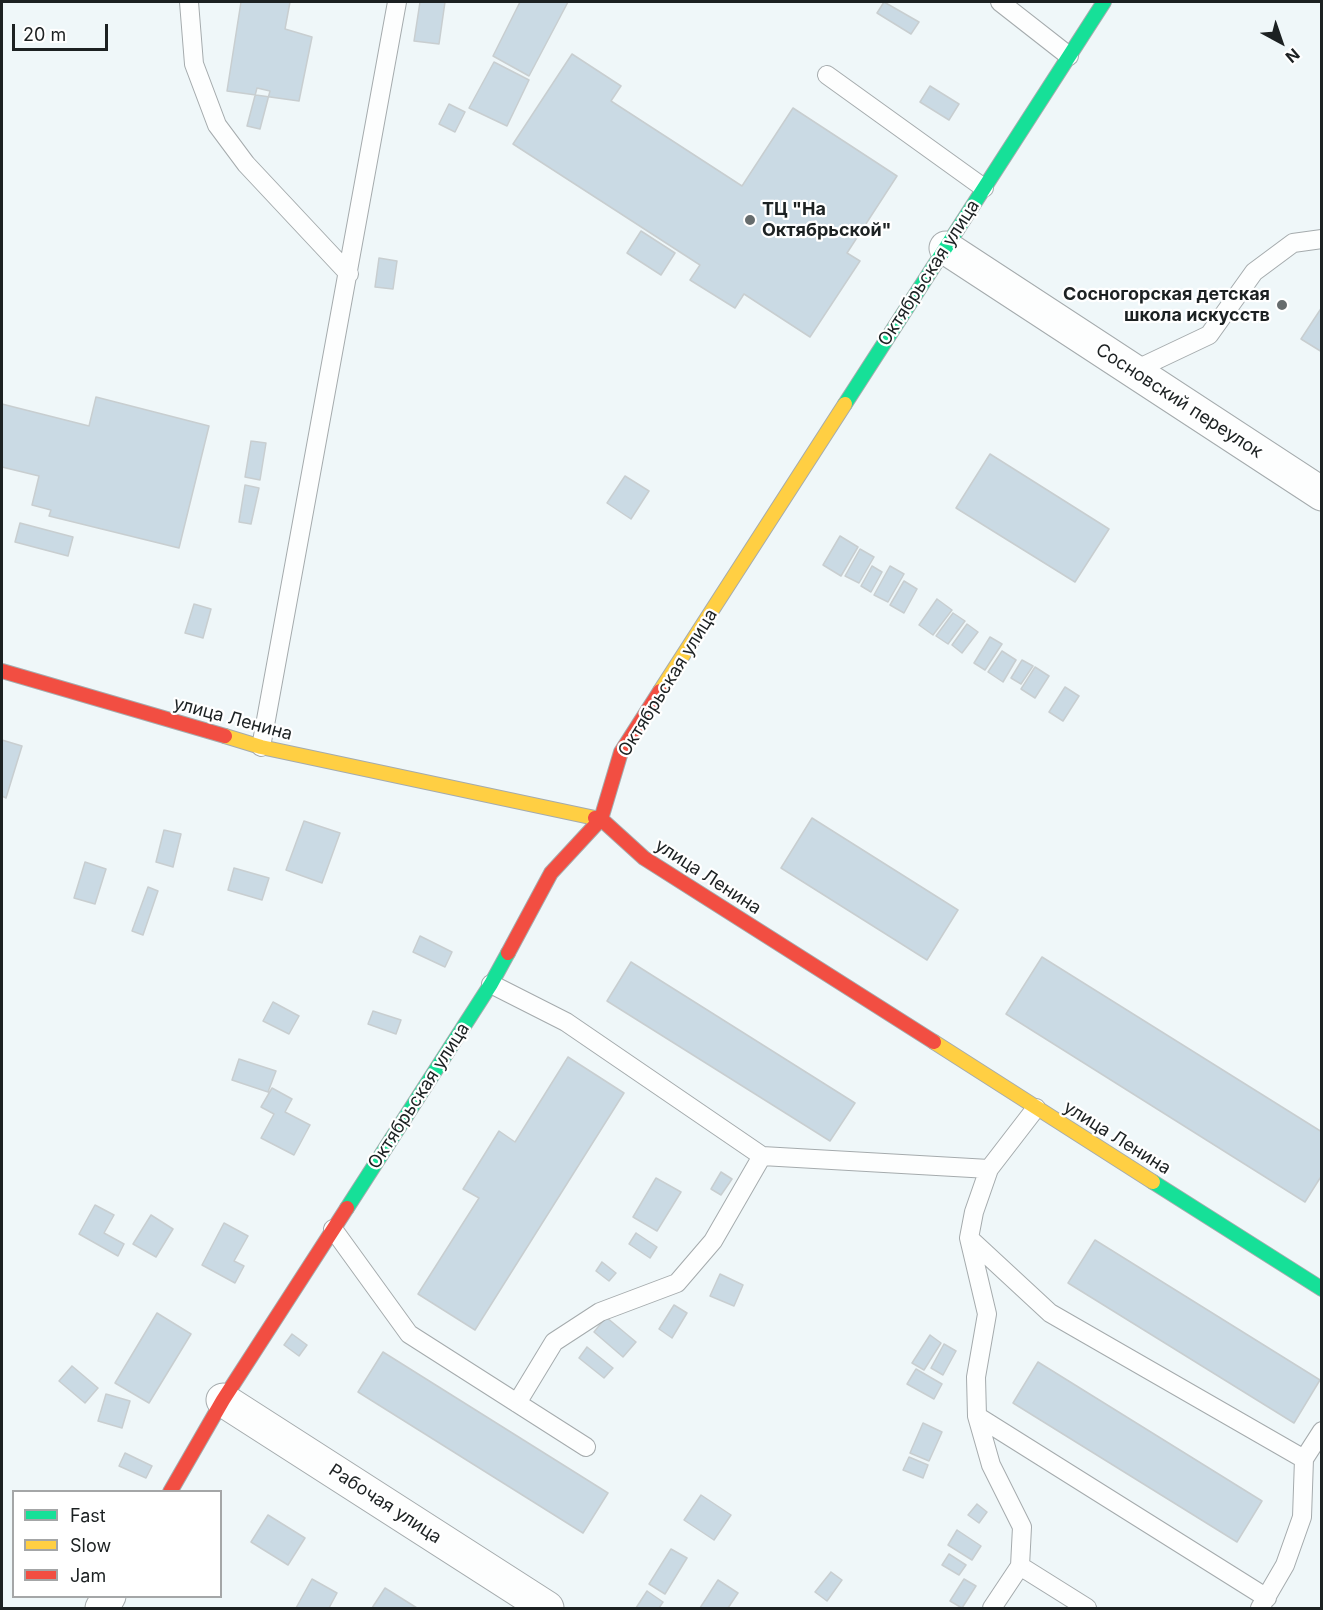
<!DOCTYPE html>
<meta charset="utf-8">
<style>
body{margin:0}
#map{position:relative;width:1323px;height:1610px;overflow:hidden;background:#eff7f9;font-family:Inter,sans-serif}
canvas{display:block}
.frame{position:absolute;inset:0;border:3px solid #1c2122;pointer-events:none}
.legend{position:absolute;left:12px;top:1490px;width:210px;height:108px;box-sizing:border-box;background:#fff;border:2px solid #a4a6a7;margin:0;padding:8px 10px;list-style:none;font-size:18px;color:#1c2122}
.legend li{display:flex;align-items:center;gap:12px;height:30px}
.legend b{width:30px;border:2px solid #a4a6a7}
.north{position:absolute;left:1251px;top:12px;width:60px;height:60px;-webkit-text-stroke:4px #fff;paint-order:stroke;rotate:140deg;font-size:16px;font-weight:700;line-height:24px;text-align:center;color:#1c2122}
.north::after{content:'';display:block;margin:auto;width:21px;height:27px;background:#1c2122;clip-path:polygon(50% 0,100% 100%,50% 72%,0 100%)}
.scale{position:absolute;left:12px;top:24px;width:96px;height:27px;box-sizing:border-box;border:3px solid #1c2122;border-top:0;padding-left:8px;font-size:18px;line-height:21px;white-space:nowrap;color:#1c2122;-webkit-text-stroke:4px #fff;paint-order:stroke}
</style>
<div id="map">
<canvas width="1323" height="1610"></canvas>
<div class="frame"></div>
<ul class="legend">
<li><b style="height:8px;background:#16e098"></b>Fast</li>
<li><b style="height:8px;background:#ffcf43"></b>Slow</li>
<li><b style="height:8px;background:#f24e42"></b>Jam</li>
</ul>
<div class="north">N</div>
<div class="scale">20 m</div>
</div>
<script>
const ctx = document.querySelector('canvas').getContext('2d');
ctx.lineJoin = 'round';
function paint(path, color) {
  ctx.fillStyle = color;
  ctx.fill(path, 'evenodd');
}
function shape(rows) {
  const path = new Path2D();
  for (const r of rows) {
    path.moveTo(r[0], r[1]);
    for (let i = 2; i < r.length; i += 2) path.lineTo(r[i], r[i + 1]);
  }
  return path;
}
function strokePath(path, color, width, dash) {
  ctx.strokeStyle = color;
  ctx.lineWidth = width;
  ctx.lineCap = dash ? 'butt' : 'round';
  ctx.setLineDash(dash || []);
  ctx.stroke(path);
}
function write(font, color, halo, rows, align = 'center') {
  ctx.font = font + ' Inter,sans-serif';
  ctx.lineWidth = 4.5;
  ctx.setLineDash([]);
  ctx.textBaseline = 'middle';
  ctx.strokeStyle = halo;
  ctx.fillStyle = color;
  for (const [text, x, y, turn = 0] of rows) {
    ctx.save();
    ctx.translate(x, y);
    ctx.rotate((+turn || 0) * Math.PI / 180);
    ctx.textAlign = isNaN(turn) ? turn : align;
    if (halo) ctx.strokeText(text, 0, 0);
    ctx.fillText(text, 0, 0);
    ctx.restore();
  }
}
const building = shape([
 [241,2,290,2,285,29,312,37,299,101,227,91,241,2],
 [420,2,445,2,439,44,414,41,420,2],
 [520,2,568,2,529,76,493,56,520,2],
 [884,2,919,22,911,34,877,13,884,2],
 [572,54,621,86,611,101,742,186,793,108,897,176,847,253,860,261,810,337,744,294,735,308,690,280,700,265,513,144,572,54],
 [494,62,529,80,507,126,469,108,494,62],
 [930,86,959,104,949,120,920,102,930,86],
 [257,88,270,91,260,129,247,126,257,88],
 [449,104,465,112,455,132,439,124,449,104],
 [641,231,675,253,661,275,627,253,641,231],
 [379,258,397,261,393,289,375,287,379,258],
 [1322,307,1322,352,1301,339,1322,307],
 [96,397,209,426,179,548,49,516,51,510,32,505,39,476,2,467,2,404,89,426,96,397],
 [251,441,266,443,260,480,245,477,251,441],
 [990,454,1109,529,1075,582,956,508,990,454],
 [625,476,649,491,631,519,607,503,625,476],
 [245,485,259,488,251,524,239,522,245,485],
 [20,523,73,537,68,556,15,542,20,523],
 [840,536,858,547,841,576,823,565,840,536],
 [860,549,874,557,859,583,845,576,860,549],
 [872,566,882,572,871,592,861,586,872,566],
 [890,566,904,574,888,602,874,595,890,566],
 [904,581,917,589,904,613,890,605,904,581],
 [937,599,952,610,933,635,919,625,937,599],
 [194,604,211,609,203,638,185,633,194,604],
 [953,613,965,621,948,644,936,636,953,613],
 [967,624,978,632,962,653,952,645,967,624],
 [990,637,1002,644,985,670,974,663,990,637],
 [1002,651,1016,660,1003,682,988,672,1002,651],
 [1022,660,1033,666,1021,684,1011,678,1022,660],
 [1035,667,1049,676,1035,698,1021,689,1035,667],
 [1065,687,1079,696,1063,721,1049,712,1065,687],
 [2,740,22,746,6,798,2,796,2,740],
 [812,818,958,910,927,960,781,868,812,818],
 [304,821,340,833,322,883,286,870,304,821],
 [164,830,181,834,173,867,156,862,164,830],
 [85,862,106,869,95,904,74,898,85,862],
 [234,868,269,878,262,900,228,890,234,868],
 [148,887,158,891,143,935,132,931,148,887],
 [420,936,452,952,445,967,413,952,420,936],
 [1042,957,1322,1132,1322,1175,1305,1202,1006,1014,1042,957],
 [631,962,855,1103,830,1141,607,1001,631,962],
 [273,1002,299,1016,289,1034,263,1021,273,1002],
 [373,1011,401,1020,396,1034,368,1024,373,1011],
 [568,1057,624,1093,475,1330,418,1294,479,1198,463,1189,499,1131,515,1142,568,1057],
 [239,1059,276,1071,268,1092,232,1080,239,1059],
 [272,1088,292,1099,285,1112,310,1125,294,1155,261,1138,274,1114,261,1107,272,1088],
 [721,1172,732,1179,721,1195,711,1189,721,1172],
 [656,1178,681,1192,657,1231,633,1217,656,1178],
 [95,1205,114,1215,104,1233,124,1244,118,1256,79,1234,95,1205],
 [151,1215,173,1229,156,1257,133,1244,151,1215],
 [224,1223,248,1236,234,1261,244,1266,235,1283,202,1265,224,1223],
 [636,1233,657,1247,650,1258,629,1244,636,1233],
 [1095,1240,1320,1380,1294,1423,1068,1283,1095,1240],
 [602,1262,616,1273,609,1281,596,1271,602,1262],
 [720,1274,743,1285,734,1306,710,1296,720,1274],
 [674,1305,687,1313,672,1338,659,1329,674,1305],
 [157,1313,191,1334,149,1403,115,1383,157,1313],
 [606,1317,636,1342,623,1357,594,1332,606,1317],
 [292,1334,307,1345,299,1356,284,1345,292,1334],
 [930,1335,941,1343,924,1370,912,1363,930,1335],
 [944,1344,956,1351,943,1375,931,1368,944,1344],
 [587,1347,613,1368,604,1378,579,1358,587,1347],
 [383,1352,608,1493,583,1533,358,1392,383,1352],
 [1038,1362,1262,1501,1237,1542,1013,1403,1038,1362],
 [72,1366,98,1388,85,1403,59,1381,72,1366],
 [916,1369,942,1384,934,1399,907,1384,916,1369],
 [106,1394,130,1401,122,1428,98,1421,106,1394],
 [923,1423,942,1432,929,1461,910,1453,923,1423],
 [125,1453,152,1466,146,1478,119,1466,125,1453],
 [909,1457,928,1465,923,1478,903,1470,909,1457],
 [701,1495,731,1515,714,1540,684,1520,701,1495],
 [977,1504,987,1512,979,1523,968,1515,977,1504],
 [268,1515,305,1538,288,1565,251,1542,268,1515],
 [957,1530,981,1546,972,1560,948,1545,957,1530],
 [671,1549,687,1558,665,1594,649,1584,671,1549],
 [949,1554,966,1565,959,1575,942,1565,949,1554],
 [831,1572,842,1580,827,1601,815,1592,831,1572],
 [312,1579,337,1593,329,1608,296,1608,312,1579],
 [964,1579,976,1586,962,1608,950,1601,964,1579],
 [718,1580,738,1593,728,1608,700,1608,718,1580],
 [385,1588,417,1608,372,1608,385,1588],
 [647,1591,663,1602,659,1608,636,1608,647,1591]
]);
paint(building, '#cadae4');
strokePath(building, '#c8ced0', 1.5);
const lane = shape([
 [189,2,194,64,217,125,246,164,349,274],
 [1000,2,1069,56],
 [827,75,984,188],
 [1133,371,1209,335,1254,272,1293,243,1322,239],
 [261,747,397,2],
 [491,984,566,1022,762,1156,989,1169],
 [333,1229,409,1334,586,1447],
 [969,1238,1050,1313,1304,1459],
 [517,1403,554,1342,600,1312,677,1283,713,1241,762,1156],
 [977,1416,1267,1598],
 [1020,1566,1087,1608],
 [992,1608,1020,1566,1022,1527,991,1465,977,1416,976,1377,987,1314,969,1238,974,1212,989,1169,1036,1108],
 [1260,1608,1285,1565,1302,1517,1304,1459,1322,1431]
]);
const street = shape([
 [946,248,1322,494],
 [223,1400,547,1608],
 [102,1608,109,1596]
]);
const fast = shape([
 [845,404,1104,2],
 [1153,1182,1322,1289],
 [347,1208,491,984,508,953]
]);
const slow = shape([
 [660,691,845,404],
 [225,736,261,747,595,818],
 [934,1042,1153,1182]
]);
const jam = shape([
 [2,671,225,736],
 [595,818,601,819,644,858,934,1042],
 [508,953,551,873,601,819,621,752,660,691],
 [170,1492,223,1400,347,1208]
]);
strokePath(lane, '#a5abad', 20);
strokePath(street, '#a5abad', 35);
strokePath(fast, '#a5abad', 16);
strokePath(slow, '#a5abad', 16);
strokePath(jam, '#a5abad', 16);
strokePath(lane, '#fdfefe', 18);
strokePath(street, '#fdfefe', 33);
strokePath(fast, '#16e098', 14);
strokePath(slow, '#ffcf43', 14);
strokePath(jam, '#f24e42', 14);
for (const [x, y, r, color] of [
 [750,220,6,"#666c6d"],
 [1282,305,6,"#666c6d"]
]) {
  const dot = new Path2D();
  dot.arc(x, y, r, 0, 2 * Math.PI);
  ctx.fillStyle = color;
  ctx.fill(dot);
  strokePath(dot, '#fff', 2);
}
write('bold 18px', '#1c2122', '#fff', [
 ["ТЦ \"На",762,210],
 ["Октябрьской\"",762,231],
 ["Сосногорская детская",1270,295,"right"],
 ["школа искусств",1270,316,"right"]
], 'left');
write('18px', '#1c2122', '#fff', [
 ["Октябрьская улица",929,273,-57],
 ["Сосновский переулок",1179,401,33],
 ["Октябрьская улица",668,683,-58],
 ["улица Ленина",233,719,15],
 ["улица Ленина",708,877,33],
 ["Октябрьская улица",419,1096,-57],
 ["улица Ленина",1117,1138,32],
 ["Рабочая улица",385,1504,33]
]);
</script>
